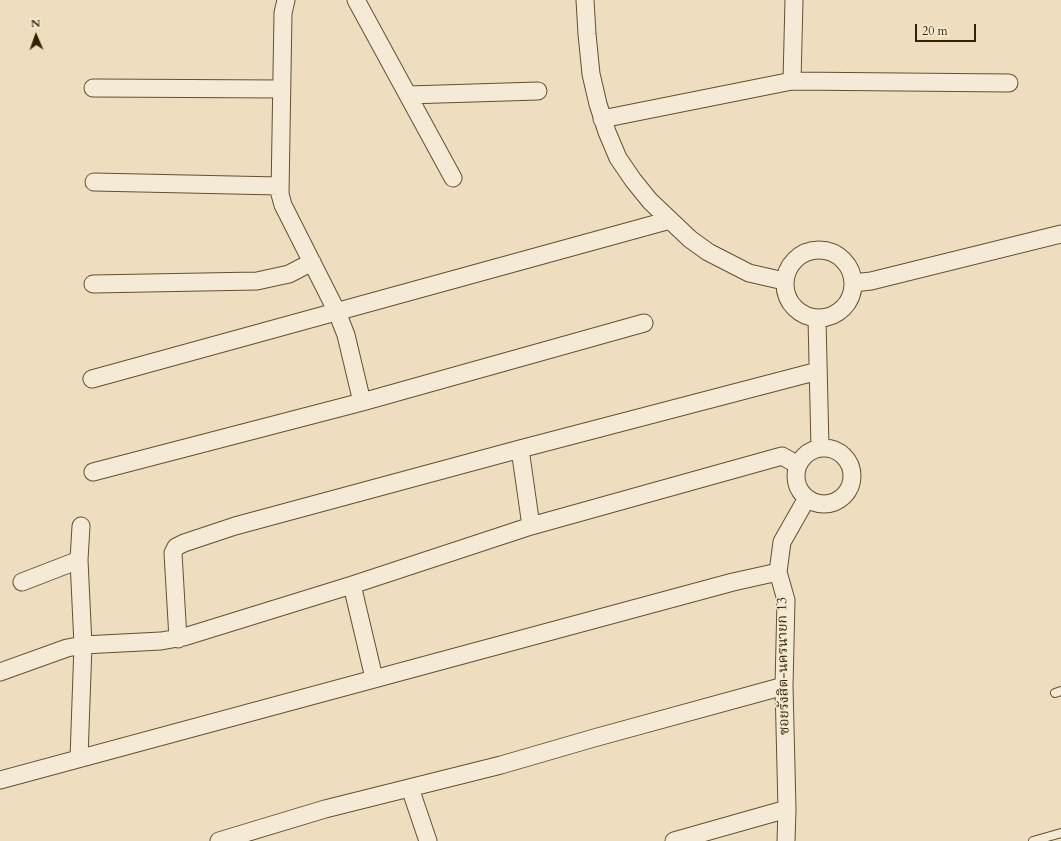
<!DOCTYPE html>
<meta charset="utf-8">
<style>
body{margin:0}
#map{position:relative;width:1061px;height:841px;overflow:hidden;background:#eedebf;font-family:Cardo,serif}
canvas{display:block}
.north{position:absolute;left:16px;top:16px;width:40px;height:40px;-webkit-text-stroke:3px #f4ead5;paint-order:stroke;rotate:358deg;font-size:11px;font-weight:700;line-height:16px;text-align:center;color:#362100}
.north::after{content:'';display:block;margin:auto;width:14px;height:18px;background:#362100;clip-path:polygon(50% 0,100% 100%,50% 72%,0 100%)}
.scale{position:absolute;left:915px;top:24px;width:61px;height:18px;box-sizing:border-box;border:2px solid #362100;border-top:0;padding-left:5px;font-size:12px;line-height:14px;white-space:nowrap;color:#362100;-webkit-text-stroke:3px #f4ead5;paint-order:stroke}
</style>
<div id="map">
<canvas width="1061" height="841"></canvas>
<div class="north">N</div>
<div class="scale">20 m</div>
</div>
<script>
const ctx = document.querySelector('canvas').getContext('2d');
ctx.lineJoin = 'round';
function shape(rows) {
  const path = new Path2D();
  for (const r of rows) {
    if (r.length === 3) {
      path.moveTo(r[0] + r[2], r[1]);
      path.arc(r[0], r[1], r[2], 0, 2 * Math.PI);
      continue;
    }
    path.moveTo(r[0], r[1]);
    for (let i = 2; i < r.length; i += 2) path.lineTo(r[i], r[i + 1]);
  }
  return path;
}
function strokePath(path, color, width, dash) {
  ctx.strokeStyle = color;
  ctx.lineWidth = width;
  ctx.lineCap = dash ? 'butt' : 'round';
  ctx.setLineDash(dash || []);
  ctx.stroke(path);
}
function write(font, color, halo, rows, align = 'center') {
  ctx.font = font + ' Cardo,"Noto Serif Thai",serif';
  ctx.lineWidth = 3;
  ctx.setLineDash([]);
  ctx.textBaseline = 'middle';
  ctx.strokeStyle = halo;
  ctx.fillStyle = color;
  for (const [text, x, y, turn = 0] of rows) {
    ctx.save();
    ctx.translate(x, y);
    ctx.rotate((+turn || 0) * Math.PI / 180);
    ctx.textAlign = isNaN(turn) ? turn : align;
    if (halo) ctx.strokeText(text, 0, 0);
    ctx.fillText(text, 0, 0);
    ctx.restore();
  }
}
const lane = shape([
 [1055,693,1061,691],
 [1033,841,1061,833]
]);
const street = shape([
 [286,0,283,13,280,194,283,205,337,312,346,335,362,402],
 [356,0,453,178],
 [585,0,587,34,591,74,598,104,607,132,618,158,633,180,650,201,690,239,708,252,749,273,784,281],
 [792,81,1009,83],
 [93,88,281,89],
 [408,95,538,91],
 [602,119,792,81,794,0],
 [94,182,279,186],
 [819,284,34],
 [853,283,871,281,1061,234],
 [93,284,257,281,289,274,312,262],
 [817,319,820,448],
 [92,379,670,220],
 [824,476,28],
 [93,472,362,402,644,323],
 [531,526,782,456,798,465],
 [22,582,79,560],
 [352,585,374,678],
 [178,639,173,553,176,547,184,543,235,526,520,449,818,371],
 [0,672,67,648,83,645,161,641,184,637,352,585,531,526,520,449],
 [79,758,83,645,79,560,81,526],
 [0,780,733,582,778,572],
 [410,788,428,841],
 [219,841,325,809,501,765,594,738,784,686],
 [674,841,787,809],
 [786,841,787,809,784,686,786,600,778,572,782,542,807,498]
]);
strokePath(lane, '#645030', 10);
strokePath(street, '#645030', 19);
strokePath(lane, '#f4ead5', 8);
strokePath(street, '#f4ead5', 17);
write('14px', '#362100', '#f4ead5', [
 ["ซอยรังสิต-นครนายก 13",784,666,-91]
]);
</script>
